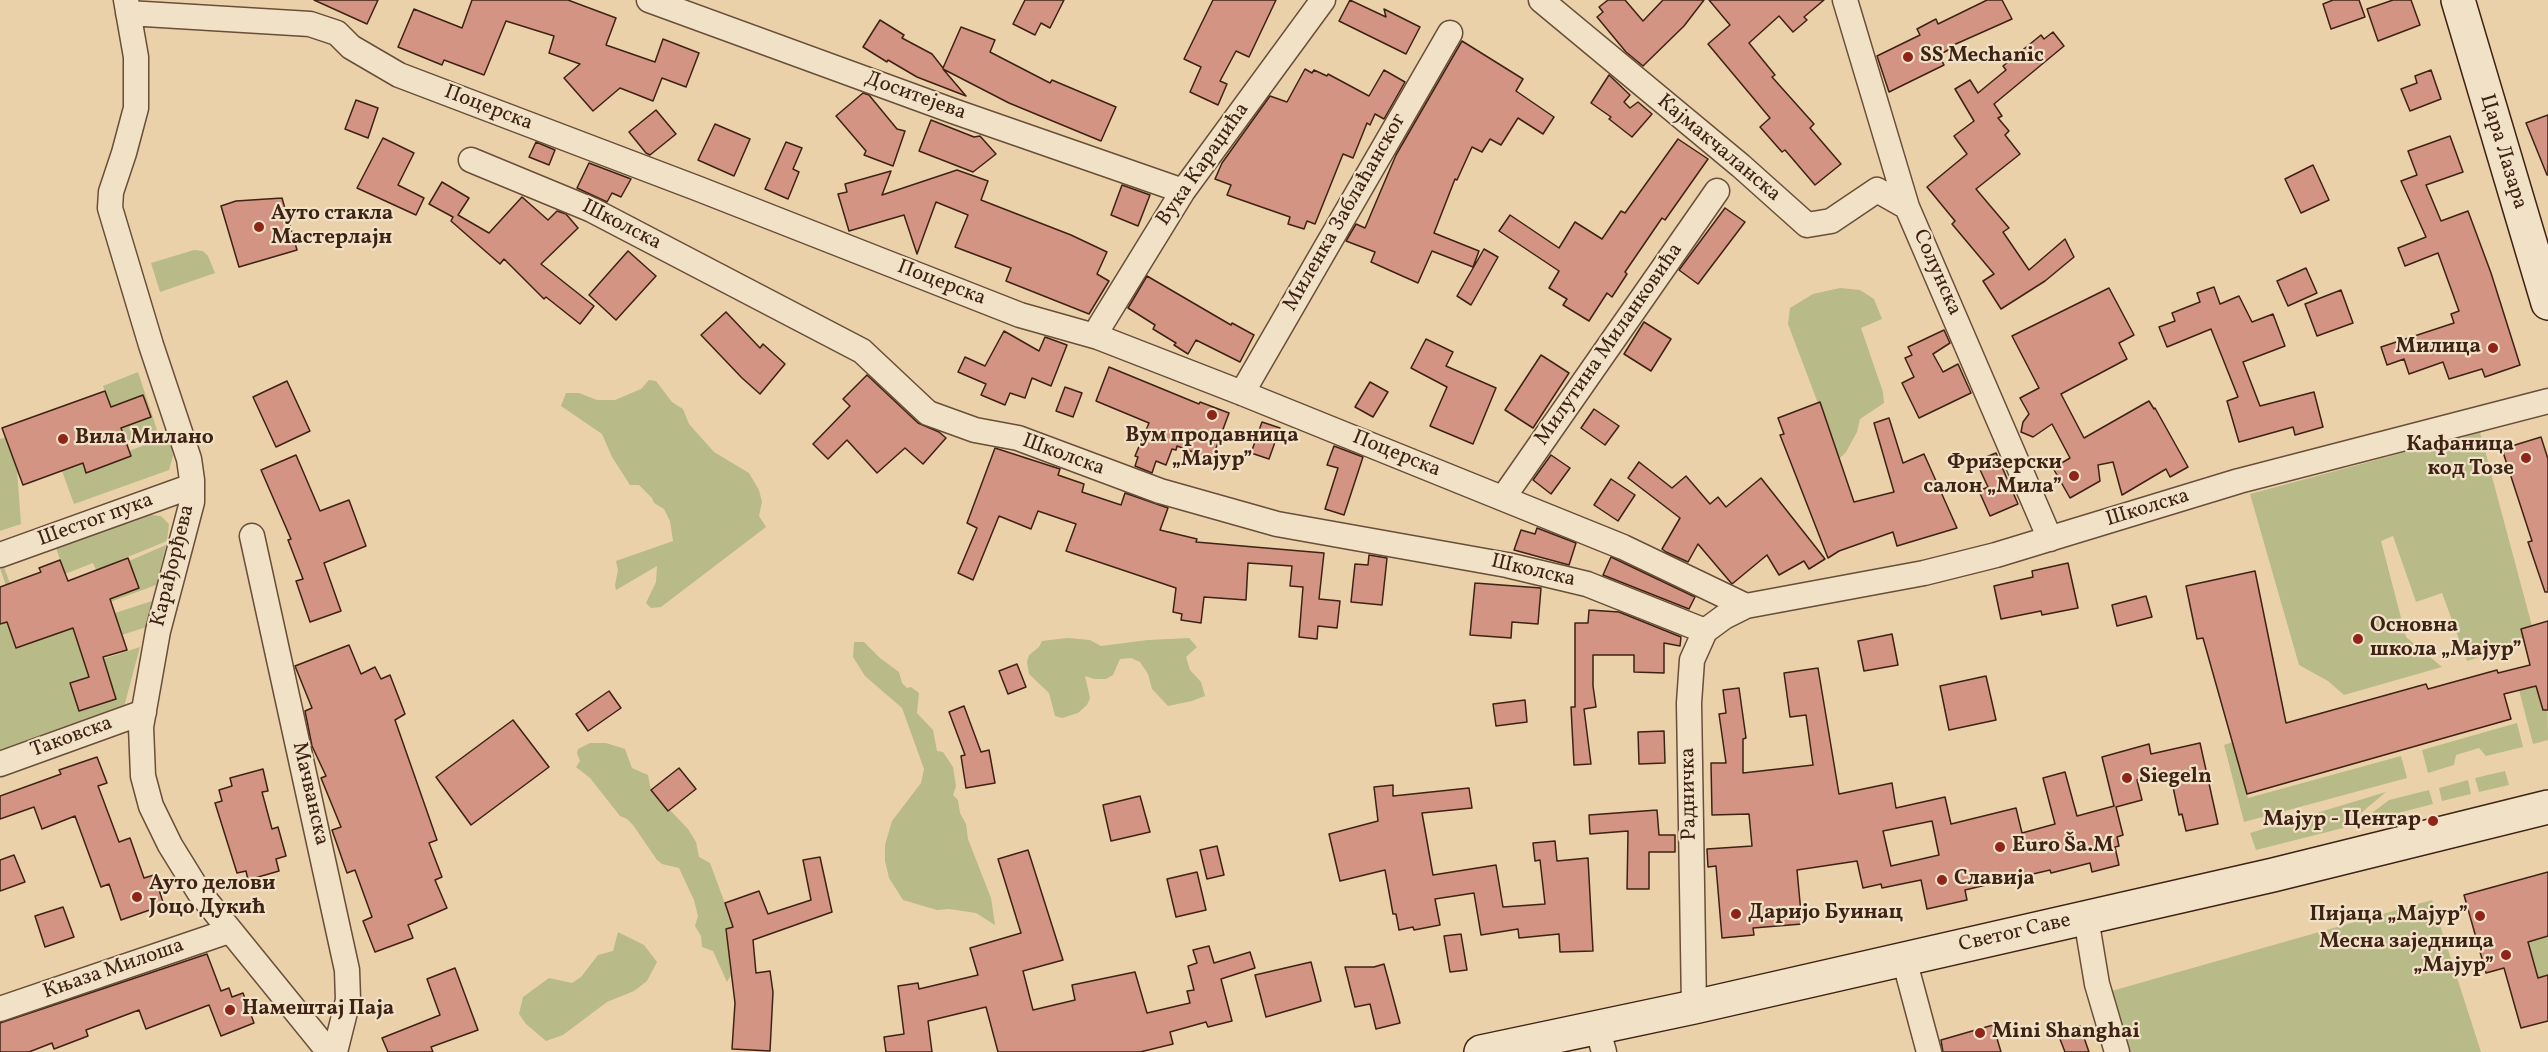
<!DOCTYPE html>
<meta charset="utf-8">
<style>
body{margin:0}
canvas{display:block;background:#ead1a9}
</style>
<canvas width="2548" height="1052"></canvas>
<script>
const ctx = document.querySelector('canvas').getContext('2d');
ctx.lineJoin = 'round';
function paint(path, color) {
  ctx.fillStyle = color;
  ctx.fill(path, 'evenodd');
}
function shape(rows) {
  const path = new Path2D();
  for (const r of rows) {
    path.moveTo(r[0], r[1]);
    for (let i = 2; i < r.length; i += 2) path.lineTo(r[i], r[i + 1]);
  }
  return path;
}
function strokePath(path, color, width, dash) {
  ctx.strokeStyle = color;
  ctx.lineWidth = width;
  ctx.lineCap = dash ? 'butt' : 'round';
  ctx.setLineDash(dash || []);
  ctx.stroke(path);
}
function write(font, color, halo, rows, align = 'center') {
  ctx.font = font + ' Vollkorn,serif';
  ctx.lineWidth = 4.5;
  ctx.setLineDash([]);
  ctx.textBaseline = 'middle';
  ctx.strokeStyle = halo;
  ctx.fillStyle = color;
  for (const [text, x, y, turn = 0] of rows) {
    ctx.save();
    ctx.translate(x, y);
    ctx.rotate((+turn || 0) * Math.PI / 180);
    ctx.textAlign = isNaN(turn) ? turn : align;
    if (halo) ctx.strokeText(text, 0, 0);
    ctx.fillText(text, 0, 0);
    ctx.restore();
  }
}
paint(shape([
 [194,250,203,251,208,256,215,273,160,292,151,263],
 [1840,288,1860,290,1874,299,1882,319,1861,328,1883,392,1884,403,1860,419,1857,432,1846,452,1839,459,1788,324,1790,308,1813,294],
 [138,372,157,430,121,443,121,428,151,417,143,395,111,407,103,386],
 [649,380,656,381,672,402,683,409,689,424,714,452,749,473,759,490,762,502,759,516,766,527,661,607,651,608,646,603,656,582,657,566,616,590,615,585,618,570,616,561,673,541,670,521,664,509,654,503,652,498,639,485,630,485,612,457,602,434,561,406,566,393,579,393,597,400,615,400,641,389],
 [2480,432,2532,626,2521,629,2524,642,2467,661,2442,593,2416,602,2393,536,2381,541,2406,637,2442,667,2344,695,2328,681,2299,665,2250,494],
 [170,435,173,456,169,470,74,504,62,471,83,463,86,472,119,460,117,451,124,453],
 [6,437,17,469,21,524,0,531,0,439],
 [151,515,161,516,169,524,167,541,96,570,93,563,65,574,56,548],
 [166,545,156,585,13,638,16,648,73,627,85,665,140,647,124,707,0,753,0,624,17,618,0,568,4,567,27,630,139,588,129,561],
 [152,601,146,627,122,635,115,613],
 [1067,638,1090,640,1101,646,1148,640,1189,638,1197,647,1186,657,1190,670,1201,682,1205,696,1192,701,1168,706,1152,689,1148,674,1140,662,1131,658,1120,659,1113,675,1106,679,1094,679,1085,676,1090,698,1087,705,1078,713,1062,718,1055,716,1049,693,1029,674,1027,662,1029,655,1039,647,1042,641],
 [854,642,864,642,880,658,899,672,902,683,907,688,911,687,919,693,917,713,933,730,937,751,943,752,953,767,956,786,953,795,958,800,960,813,966,824,968,839,991,898,995,925,976,913,949,909,937,910,903,900,889,878,885,861,885,845,892,821,921,783,924,769,902,708,865,676,853,657],
 [2547,683,2548,740,2533,744,2519,690],
 [2517,723,2523,747,2486,756,2479,748,2456,755,2454,765,2428,773,2422,750],
 [2233,742,2265,750,2237,758,2248,798,2401,756,2407,778,2244,822,2224,745],
 [590,743,606,743,625,749,632,768,648,775,651,790,688,829,696,842,699,857,710,863,733,925,725,930,731,947,728,948,731,975,727,982,713,951,702,947,701,936,695,926,698,916,694,900,679,868,662,864,657,860,633,825,627,819,620,816,590,778,576,767,580,761,577,753,578,749],
 [2505,771,2509,785,2479,792,2475,778],
 [2468,780,2471,794,2442,801,2439,788],
 [2429,790,2433,804,2359,823,2389,800],
 [2386,792,2343,828,2256,850,2250,833],
 [2432,900,2481,1052,2127,1052,2108,992],
 [618,932,644,945,657,962,647,981,634,991,607,1002,563,1035,546,1041,526,1024,519,1014,523,997,549,978,572,983,581,977,598,955,613,951],
 [2548,936,2548,975,2538,978,2528,942]
]), '#b8bb87');
const building = shape([
 [314,0,378,0,367,24,314,0],
 [472,0,568,0,616,18,606,45,655,62,663,39,699,53,686,87,662,78,653,101,620,88,593,111,564,78,580,64,549,53,554,36,506,21,484,75,444,60,442,65,398,47,414,9,462,28,472,0],
 [1025,0,1064,0,1050,28,1041,23,1035,35,1013,24,1025,0],
 [1213,0,1276,0,1249,57,1236,51,1220,81,1227,84,1218,105,1190,92,1201,67,1184,59,1213,0],
 [1350,0,1386,17,1384,9,1420,27,1406,54,1339,21,1350,0],
 [1608,0,1625,0,1643,21,1663,0,1704,0,1684,26,1643,66,1626,52,1597,17,1603,12,1599,7,1608,0],
 [1709,0,1824,0,1804,17,1807,20,1793,32,1779,16,1749,43,1775,75,1772,77,1814,124,1810,128,1841,164,1815,185,1785,150,1782,152,1760,127,1770,118,1708,44,1730,25,1709,0],
 [1987,0,2002,0,2012,19,1949,47,1950,49,1939,55,1944,65,1889,92,1877,56,1920,35,1917,29,1936,19,1938,24,1987,0],
 [2333,0,2359,0,2365,17,2331,29,2323,4,2333,0],
 [2393,0,2411,0,2420,25,2378,41,2367,9,2393,0],
 [880,20,904,35,902,38,932,54,943,68,961,27,995,40,990,52,1050,83,1052,80,1116,107,1101,141,1009,103,943,69,966,96,917,77,888,60,887,62,863,47,880,20],
 [2053,32,2064,46,1994,104,2002,116,1998,118,2009,131,2005,135,2020,154,1976,189,2009,228,2003,232,2029,270,2065,239,2074,257,2045,281,2001,309,1983,281,1994,274,1952,224,1955,221,1927,187,1967,154,1954,136,1974,121,1955,89,1970,80,1978,93,2006,70,2003,66,2041,35,2044,39,2053,32],
 [1462,41,1523,79,1516,91,1554,117,1543,134,1518,118,1501,145,1490,139,1482,152,1472,147,1457,180,1455,179,1434,233,1479,251,1473,267,1432,251,1418,283,1371,262,1375,252,1346,241,1356,224,1365,228,1396,155,1462,41],
 [1305,69,1312,73,1314,70,1327,76,1328,74,1369,96,1384,70,1405,82,1384,119,1375,114,1370,125,1367,123,1353,158,1343,154,1315,224,1307,221,1304,229,1288,224,1290,217,1227,195,1231,185,1215,179,1222,163,1270,96,1287,102,1305,69],
 [2431,70,2441,99,2410,111,2401,89,2417,83,2415,76,2431,70],
 [1609,75,1630,95,1624,102,1630,108,1638,102,1652,114,1632,137,1609,119,1611,117,1591,103,1609,75],
 [863,93,869,95,897,129,905,131,893,166,864,155,866,151,836,116,863,93],
 [356,100,378,108,368,138,345,129,356,100],
 [656,110,676,134,650,155,646,153,629,132,656,110],
 [2548,115,2548,175,2547,175,2526,123,2548,115],
 [931,120,974,137,980,136,996,154,973,172,919,151,931,120],
 [715,124,750,139,734,176,698,160,715,124],
 [2450,136,2463,172,2426,185,2441,221,2468,211,2491,273,2520,365,2485,377,2482,369,2449,379,2443,362,2409,374,2404,359,2387,365,2381,347,2454,323,2451,314,2459,311,2438,253,2405,266,2398,248,2426,237,2401,181,2417,175,2408,151,2450,136],
 [383,138,414,153,398,185,424,198,416,215,357,188,383,138],
 [1678,139,1708,159,1665,220,1662,218,1625,272,1627,274,1612,297,1607,293,1589,321,1563,305,1567,299,1549,288,1559,271,1499,231,1510,215,1559,248,1575,222,1602,239,1621,211,1625,213,1678,139],
 [536,142,555,150,549,165,529,157,536,142],
 [786,142,802,148,793,169,799,172,788,199,765,189,786,142],
 [589,163,631,179,621,197,612,193,607,202,577,188,589,163],
 [2313,165,2329,200,2301,213,2285,179,2313,165],
 [957,170,988,181,981,200,1071,235,1107,252,1097,274,1109,281,1089,314,1006,281,1011,268,955,247,968,215,936,202,917,254,904,215,849,231,838,194,847,192,845,184,891,171,882,195,957,170],
 [442,182,469,198,458,215,489,233,522,197,548,220,557,211,566,214,578,228,541,264,594,306,580,324,546,297,544,299,504,259,500,264,451,221,453,217,429,204,442,182],
 [1122,185,1150,195,1138,226,1111,215,1122,185],
 [282,198,297,250,239,267,221,206,236,201,282,198],
 [1725,208,1745,222,1698,284,1679,270,1725,208],
 [1484,249,1498,257,1471,305,1457,296,1484,249],
 [628,251,656,276,616,320,589,295,628,251],
 [2306,268,2317,293,2288,306,2277,281,2306,268],
 [1147,276,1231,325,1232,323,1254,335,1240,362,1196,340,1188,354,1174,345,1176,343,1153,329,1155,325,1128,308,1147,276],
 [2214,287,2220,304,2239,296,2252,322,2273,314,2285,346,2243,362,2260,406,2314,392,2323,427,2295,435,2293,427,2239,442,2227,401,2238,397,2211,329,2167,347,2159,327,2175,321,2172,313,2200,302,2197,293,2214,287],
 [2109,288,2134,335,2119,343,2127,359,2061,394,2084,438,2149,401,2154,409,2155,408,2188,467,2170,477,2166,469,2122,495,2113,462,2098,465,2100,481,2070,498,2053,468,2070,458,2052,424,2033,437,2021,432,2023,422,2029,414,2020,398,2039,388,2012,336,2109,288],
 [2341,290,2353,323,2317,336,2305,304,2341,290],
 [726,312,760,348,763,344,785,364,760,394,742,378,701,335,726,312],
 [1644,322,1671,339,1651,371,1624,354,1644,322],
 [1944,330,1950,343,1933,354,1943,372,1958,364,1971,393,1919,418,1902,383,1914,377,1905,358,1912,355,1908,347,1944,330],
 [1004,331,1039,351,1045,337,1067,345,1051,386,1032,378,1025,398,1010,393,1005,405,981,395,986,384,958,372,965,357,985,366,1004,331],
 [1426,339,1453,352,1446,366,1496,388,1473,444,1430,426,1447,387,1411,368,1426,339],
 [1541,355,1569,373,1533,428,1505,410,1541,355],
 [1109,367,1199,404,1200,402,1229,413,1212,459,1177,446,1176,450,1172,449,1166,465,1156,461,1152,473,1135,466,1138,457,1135,456,1149,423,1096,401,1109,367],
 [867,375,918,423,939,432,946,438,923,464,905,448,877,473,847,440,828,459,813,444,850,406,843,399,867,375],
 [287,381,310,431,276,447,253,397,287,381],
 [1370,382,1388,392,1373,417,1355,407,1370,382],
 [1065,387,1082,393,1073,417,1056,411,1065,387],
 [105,391,111,407,143,395,151,417,121,428,131,456,86,473,83,463,23,485,2,428,105,391],
 [1820,402,1854,502,1894,492,1874,423,1889,418,1903,463,1924,454,1957,528,1897,546,1893,532,1839,551,1828,558,1780,435,1784,434,1778,418,1820,402],
 [1594,409,1619,426,1605,445,1581,428,1594,409],
 [1262,422,1280,428,1269,459,1251,453,1262,422],
 [2541,437,2548,459,2548,592,2545,592,2528,542,2532,541,2502,449,2541,437],
 [1334,446,1363,457,1344,515,1325,509,1338,468,1327,465,1334,446],
 [995,448,1060,469,1058,475,1084,484,1082,492,1121,505,1125,493,1168,508,1160,530,1197,539,1196,542,1324,553,1319,599,1340,601,1337,628,1318,626,1317,639,1299,637,1303,587,1290,586,1292,566,1248,563,1246,600,1204,597,1201,623,1181,620,1182,614,1173,612,1176,588,1066,551,1076,524,1038,511,1031,529,999,516,973,580,958,573,977,528,967,523,995,448],
 [1996,453,2018,504,1990,516,1979,491,1988,487,1976,461,1996,453],
 [296,455,320,511,349,500,366,546,324,563,341,611,310,622,296,581,303,579,288,540,291,539,261,470,296,455],
 [1551,455,1570,468,1551,494,1533,480,1551,455],
 [1639,462,1672,488,1686,476,1710,504,1718,497,1726,507,1761,478,1825,559,1809,569,1804,561,1779,575,1767,555,1732,584,1698,544,1688,562,1666,552,1662,549,1680,518,1628,478,1639,462],
 [1611,479,1635,495,1618,521,1594,505,1611,479],
 [1537,528,1576,543,1569,565,1514,550,1521,530,1535,534,1537,528],
 [1369,555,1387,558,1382,605,1351,602,1355,564,1368,565,1369,555],
 [1611,557,1695,597,1689,609,1603,575,1611,557],
 [128,558,139,588,110,599,127,650,103,657,116,699,79,711,70,683,89,677,73,628,16,648,7,622,0,624,0,587,41,572,39,568,60,560,68,581,128,558],
 [2068,563,2078,608,2042,615,2041,611,2001,619,1994,586,2033,577,2032,571,2068,563],
 [2255,571,2286,723,2426,684,2428,689,2497,670,2498,673,2530,665,2521,629,2548,621,2548,710,2543,710,2536,686,2504,694,2511,719,2247,794,2203,638,2197,639,2186,586,2255,571],
 [1475,583,1541,588,1538,624,1512,622,1511,638,1470,635,1475,583],
 [2146,596,2152,617,2117,626,2112,605,2146,596],
 [1589,610,1619,612,1681,637,1680,646,1664,643,1664,673,1634,672,1634,655,1593,655,1593,686,1596,707,1584,709,1591,764,1574,765,1571,707,1575,707,1575,623,1588,623,1589,610],
 [1892,634,1898,665,1864,671,1858,641,1892,634],
 [349,645,361,674,375,667,381,679,390,675,405,714,395,720,437,840,429,843,442,877,435,880,447,908,408,925,413,938,375,952,363,921,372,917,355,870,347,873,332,830,341,827,321,778,326,776,312,746,305,711,312,708,295,666,349,645],
 [1017,664,1026,687,1008,694,999,671,1017,664],
 [1818,668,1839,794,1892,783,1896,808,1945,797,1951,824,2016,808,2022,833,2055,824,2043,778,2065,772,2077,816,2114,806,2102,757,2149,744,2151,754,2200,743,2218,824,2186,831,2182,814,2179,815,2170,773,2137,780,2142,800,2116,807,2123,835,2117,837,2119,846,2115,847,2119,865,2092,872,2090,863,2051,873,2050,870,1965,890,1967,900,1927,909,1921,880,1882,888,1881,884,1863,888,1857,861,1797,870,1802,924,1753,928,1754,935,1722,938,1716,866,1708,867,1707,849,1752,846,1749,814,1712,815,1711,763,1726,763,1719,714,1726,713,1723,690,1739,688,1746,738,1743,739,1743,773,1813,765,1806,715,1790,717,1784,673,1818,668],
 [1932,821,1939,855,1891,866,1883,831,1932,821],
 [1986,676,1996,720,1949,730,1940,686,1986,676],
 [609,691,621,708,588,731,576,714,609,691],
 [1525,700,1527,722,1496,726,1493,704,1525,700],
 [964,706,981,752,989,750,995,783,966,788,961,756,965,755,949,712,964,706],
 [513,720,549,767,471,825,436,777,513,720],
 [1664,731,1665,763,1639,764,1638,732,1664,731],
 [97,757,107,783,98,786,119,842,130,838,144,878,154,875,164,905,121,920,109,884,101,887,75,816,42,829,34,807,0,819,0,796,61,774,59,770,97,757],
 [679,768,696,789,668,811,651,790,679,768],
 [263,769,268,791,262,792,272,829,278,827,286,856,276,859,279,871,248,880,246,871,237,873,215,803,222,801,219,790,232,786,230,778,263,769],
 [1393,785,1393,796,1469,788,1472,808,1422,813,1433,875,1496,865,1503,907,1545,904,1540,860,1535,861,1533,843,1555,841,1557,861,1588,858,1593,951,1560,952,1559,934,1519,938,1518,929,1481,935,1474,893,1435,899,1440,925,1414,930,1413,927,1399,930,1396,914,1393,914,1385,870,1340,881,1329,834,1378,821,1374,787,1393,785],
 [1140,796,1150,832,1111,841,1103,805,1140,796],
 [1657,810,1659,835,1675,835,1675,852,1649,852,1649,889,1627,889,1628,831,1590,834,1589,815,1657,810],
 [1217,846,1224,875,1207,879,1200,850,1217,846],
 [1028,850,1063,960,1023,971,1033,1010,1075,1000,1072,985,1135,972,1147,1013,1190,1003,1187,991,1194,990,1188,966,1197,963,1193,950,1209,946,1214,963,1250,952,1255,968,1221,979,1232,1021,1208,1027,1206,1022,1170,1032,1173,1044,1140,1052,998,1052,986,1007,928,1021,932,1052,886,1052,884,1037,904,1034,898,986,918,983,919,989,978,975,970,948,1021,933,998,859,1028,850],
 [14,855,25,882,0,891,0,860,14,855],
 [820,857,832,912,753,940,756,973,770,971,773,992,770,1051,732,1049,735,1003,726,929,733,927,725,903,759,891,768,914,811,900,803,860,820,857],
 [1197,872,1206,910,1176,917,1167,879,1197,872],
 [2548,872,2548,936,2528,942,2538,978,2548,975,2548,1021,2521,1028,2504,968,2486,973,2464,895,2548,872],
 [63,907,74,937,45,947,35,916,63,907],
 [1461,934,1467,970,1450,972,1444,936,1461,934],
 [207,954,221,991,229,988,232,997,243,993,254,1023,221,1036,209,1005,146,1029,139,1010,86,1030,88,1036,54,1049,52,1043,29,1052,0,1052,0,1023,207,954],
 [1311,962,1321,1001,1266,1017,1255,975,1311,962],
 [1384,964,1400,1023,1376,1029,1370,1004,1355,1007,1345,967,1374,967,1384,964],
 [455,968,478,1030,431,1047,433,1052,388,1052,382,1038,440,1015,427,979,455,968],
 [1993,1025,2001,1052,1943,1052,1941,1040,1993,1025],
 [2080,1026,2089,1052,2065,1052,2058,1034,2080,1026]
]);
paint(building, '#d39483');
strokePath(building, '#3e2214', 1.5);
const street = shape([
 [126,0,136,57,136,108,124,153,111,192,110,208,151,345,189,459,192,480,192,502,158,631,141,727,143,776,151,806,170,845,199,892,329,1052],
 [649,0,953,111,1183,191],
 [1541,0,1741,166,1807,225,1831,221,1877,190,1907,207],
 [1845,0,1907,207,2050,539],
 [128,13,310,24,337,33,351,47,399,75,699,189,1020,315,1098,337,1242,393,1623,547,1746,606],
 [471,160,592,210,862,351,928,413,975,430,1018,438,1160,491,1277,524,1507,565,1587,584,1705,631],
 [1098,337,1100,326,1183,191,1323,0],
 [1242,393,1450,33],
 [1503,498,1717,191],
 [252,536,347,970,348,1000,335,1052],
 [0,555,192,486],
 [0,764,144,712],
 [2086,918,2097,984,2117,1052],
 [1904,959,1929,1052],
 [1694,1007,1689,703,1692,660,1705,631,1724,617,1746,606,1924,573,1996,555,2239,481,2548,401],
 [0,1009,229,931],
 [1597,1027,1604,1052]
]);
const secondary = shape([
 [2458,0,2548,303],
 [1481,1052,1694,1007,2273,875,2548,807]
]);
strokePath(street, '#694e39', 27);
strokePath(secondary, '#3e2214', 36);
strokePath(street, '#f1e1c7', 24);
strokePath(secondary, '#f1e1c7', 33);
for (const [x, y, r, color] of [
 [1908,57,6,"#8f2418"],
 [259,227,6,"#8f2418"],
 [2493,348,6,"#8f2418"],
 [1212,415,6,"#8f2418"],
 [63,439,6,"#8f2418"],
 [2526,458,6,"#8f2418"],
 [2074,476,6,"#8f2418"],
 [2358,639,6,"#8f2418"],
 [2127,778,6,"#8f2418"],
 [2433,821,6,"#8f2418"],
 [2000,847,6,"#8f2418"],
 [1942,880,6,"#8f2418"],
 [137,897,6,"#8f2418"],
 [1736,914,6,"#8f2418"],
 [2480,916,6,"#8f2418"],
 [2506,955,6,"#8f2418"],
 [230,1010,6,"#8f2418"],
 [1980,1033,6,"#8f2418"]
]) {
  const dot = new Path2D();
  dot.arc(x, y, r, 0, 2 * Math.PI);
  ctx.fillStyle = color;
  ctx.fill(dot);
  strokePath(dot, '#f1e1c7', 2);
}
write('bold 21px', '#3e2214', '#f1e1c7', [
 ["SS Mechanic",1920,57],
 ["Ауто стакла",271,215],
 ["Мастерлајн",271,239],
 ["Милица",2481,348,"right"],
 ["Вум продавница",1212,437,"center"],
 ["„Мајур”",1212,461,"center"],
 ["Вила Милано",75,439],
 ["Кафаница",2514,446,"right"],
 ["код Тозе",2514,470,"right"],
 ["Фризерски",2062,464,"right"],
 ["салон „Мила”",2062,488,"right"],
 ["Основна",2370,627],
 ["школа „Мајур”",2370,651],
 ["Siegeln",2139,778],
 ["Мајур - Центар",2421,821,"right"],
 ["Euro Ša.M",2012,847],
 ["Славија",1954,880],
 ["Ауто делови",149,885],
 ["Јоцо Дукић",149,909],
 ["Даријо Буинац",1748,914],
 ["Пијаца „Мајур”",2468,916,"right"],
 ["Месна заједница",2494,943,"right"],
 ["„Мајур”",2494,967,"right"],
 ["Намештај Паја",242,1010],
 ["Mini Shanghai",1992,1033]
], 'left');
write('21px', '#3e2214', '#f1e1c7', [
 ["Доситејева",915,97,20],
 ["Поцерска",488,109,21],
 ["Кајмакчаланска",1718,149,40],
 ["Цара Лазара",2502,152,73],
 ["Вука Караџића",1204,165,-55],
 ["Миленка Заблаћанског",1346,213,-60],
 ["Школска",621,226,27],
 ["Солунска",1936,273,66],
 ["Поцерска",941,284,21],
 ["Милутина Миланковића",1610,345,-55],
 ["Поцерска",1396,455,22],
 ["Школска",1063,456,20],
 ["Школска",2148,509,-17],
 ["Шестог пука",96,521,-20],
 ["Карађорђева",174,566,-76],
 ["Школска",1533,572,13],
 ["Таковска",72,738,-20],
 ["Мачванска",309,794,77],
 ["Радничка",1690,794,-91],
 ["Светог Саве",2015,934,-13],
 ["Књаза Милоша",114,970,-19]
]);
</script>
